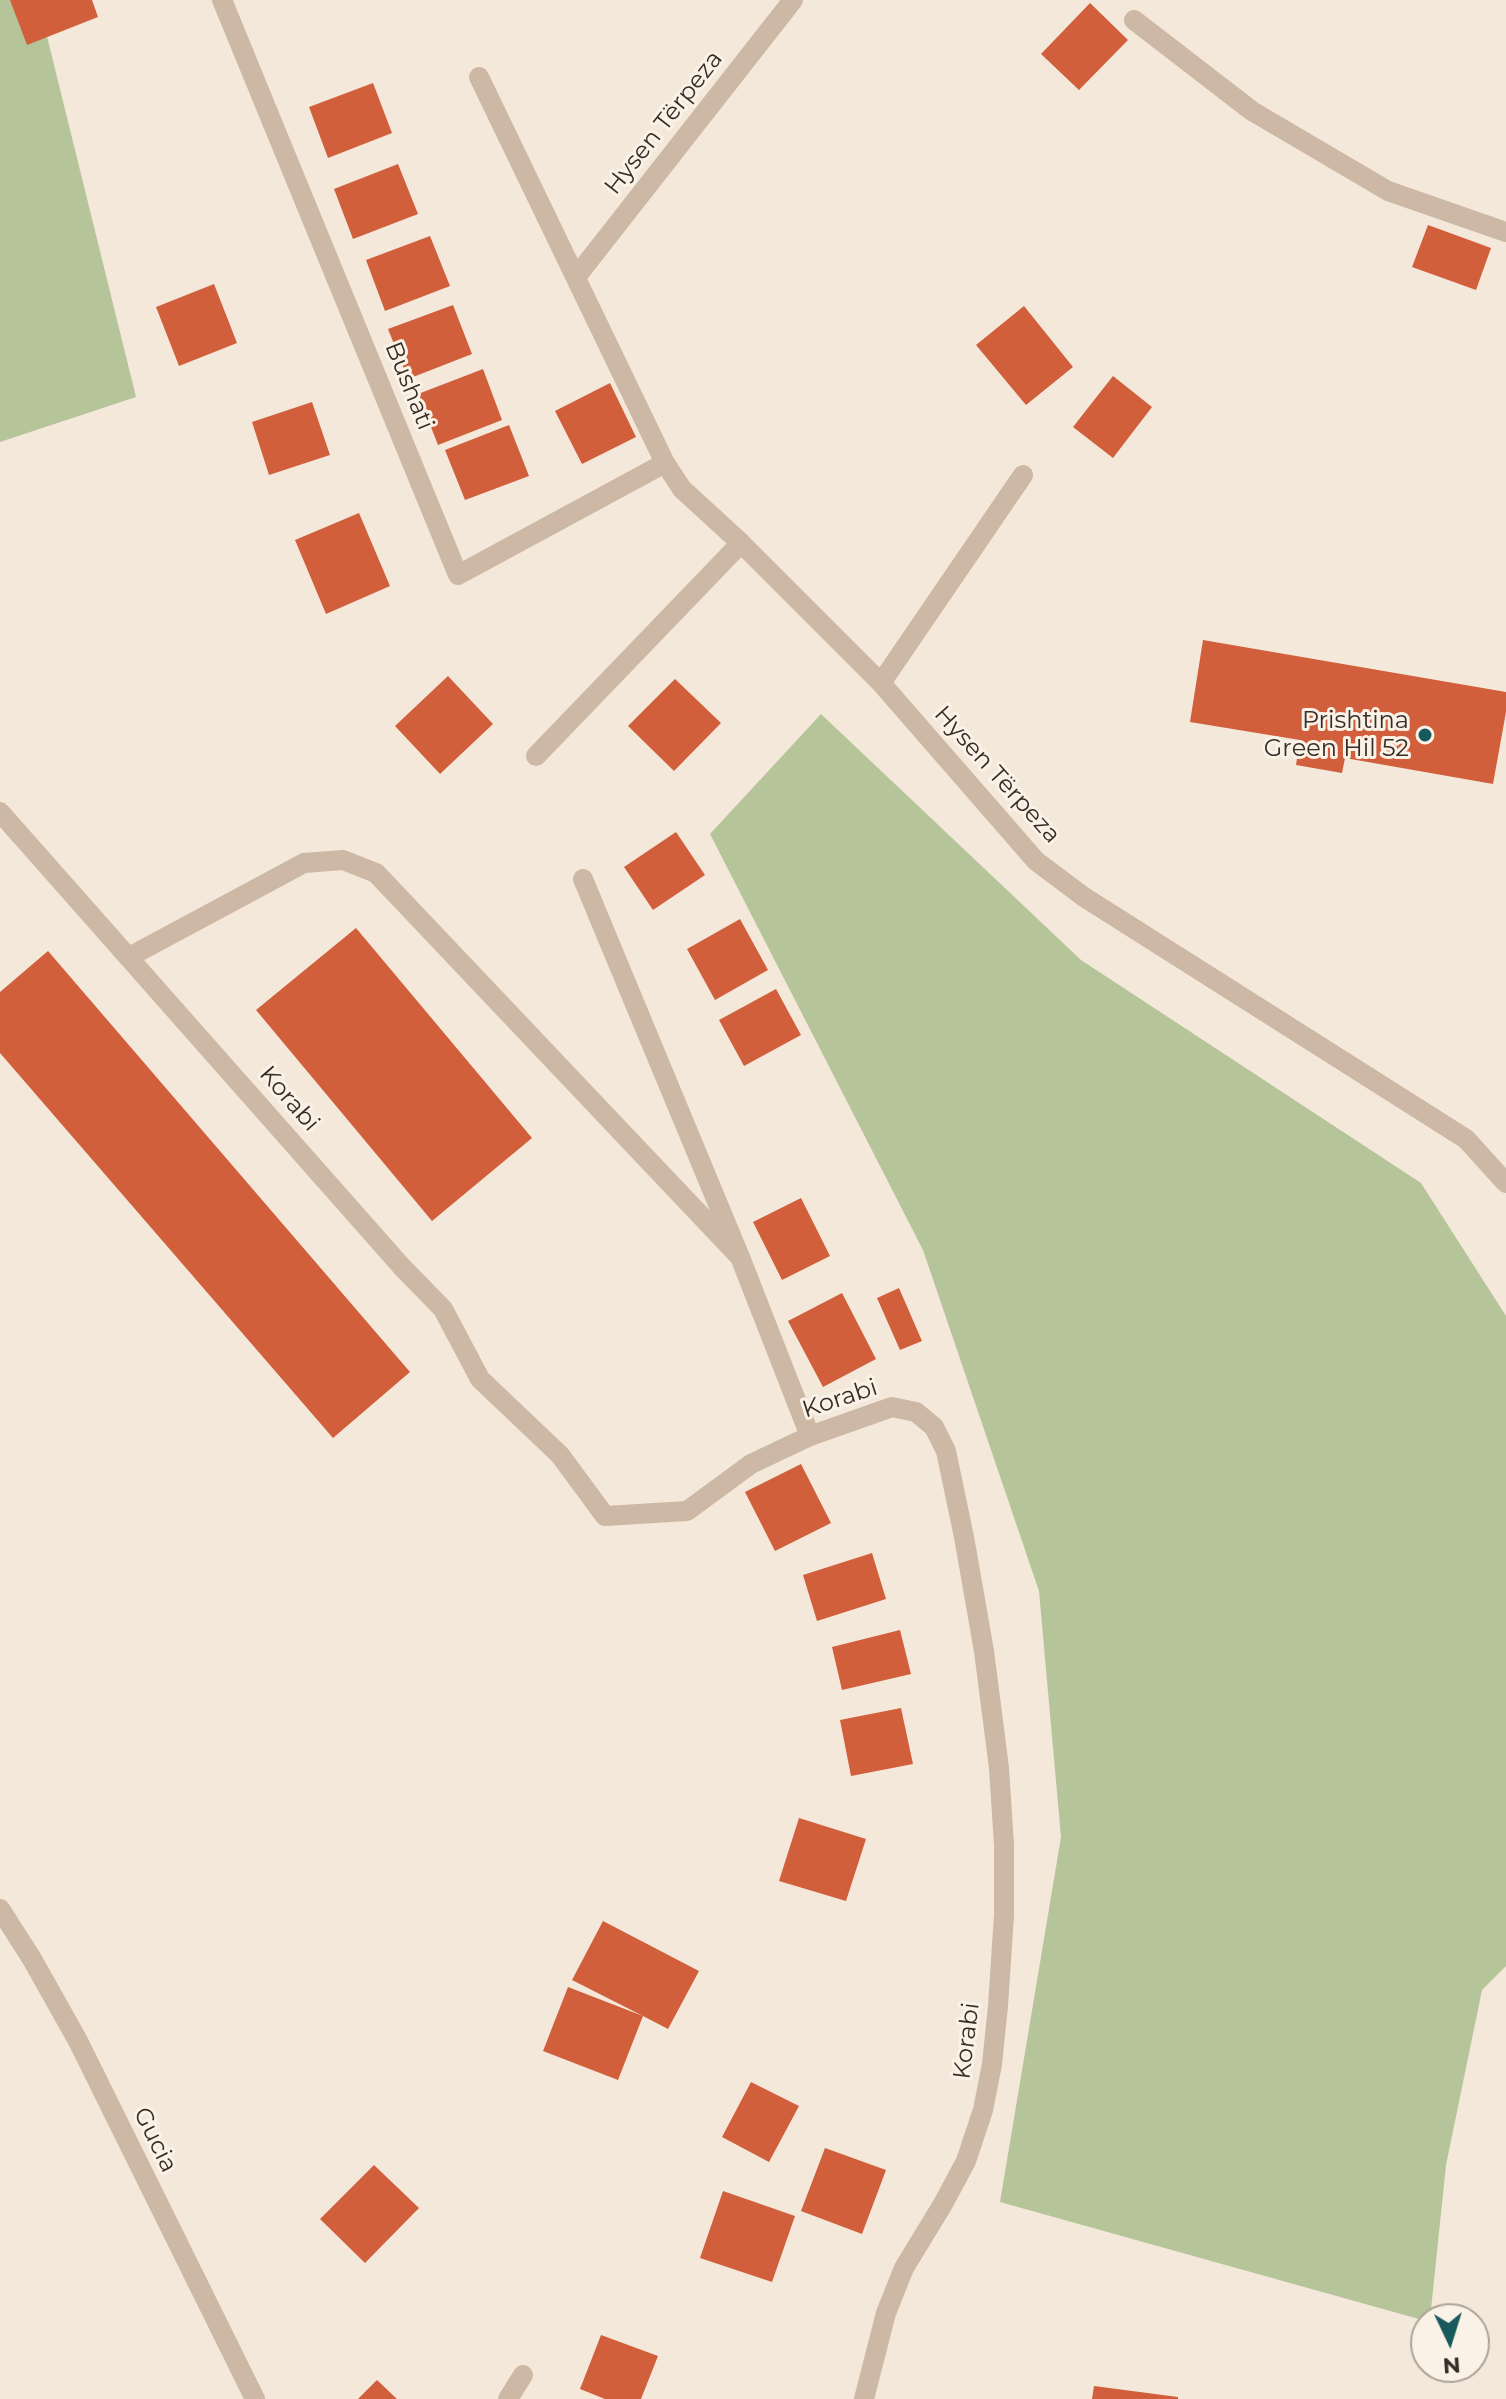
<!DOCTYPE html>
<meta charset="utf-8">
<style>
body{margin:0}
#map{position:relative;width:1506px;height:2399px;overflow:hidden;background:#f4e8da;font-family:Montserrat,sans-serif}
canvas{display:block}
.north{position:absolute;left:1410px;top:2303px;width:80px;height:80px;box-sizing:border-box;background:#fbf2e7;border:2px solid #ada39a;border-radius:50%;rotate:176deg;font-size:22px;font-weight:700;line-height:32px;text-align:center;color:#382c27}
.north::after{content:'';display:block;margin:auto;width:28px;height:36px;background:#18595e;clip-path:polygon(50% 0,100% 100%,50% 72%,0 100%)}
</style>
<div id="map">
<canvas width="1506" height="2399"></canvas>
<div class="north">N</div>
</div>
<script>
const ctx = document.querySelector('canvas').getContext('2d');
ctx.lineJoin = 'round';
function paint(path, color) {
  ctx.fillStyle = color;
  ctx.fill(path, 'evenodd');
}
function shape(rows) {
  const path = new Path2D();
  for (const r of rows) {
    path.moveTo(r[0], r[1]);
    for (let i = 2; i < r.length; i += 2) path.lineTo(r[i], r[i + 1]);
  }
  return path;
}
function strokePath(path, color, width, dash) {
  ctx.strokeStyle = color;
  ctx.lineWidth = width;
  ctx.lineCap = dash ? 'butt' : 'round';
  ctx.setLineDash(dash || []);
  ctx.stroke(path);
}
function write(font, color, halo, rows, align = 'center') {
  ctx.font = font + ' Montserrat,sans-serif';
  ctx.lineWidth = 6;
  ctx.setLineDash([]);
  ctx.textBaseline = 'middle';
  ctx.strokeStyle = halo;
  ctx.fillStyle = color;
  for (const [text, x, y, turn = 0] of rows) {
    ctx.save();
    ctx.translate(x, y);
    ctx.rotate((+turn || 0) * Math.PI / 180);
    ctx.textAlign = isNaN(turn) ? turn : align;
    if (halo) ctx.strokeText(text, 0, 0);
    ctx.fillText(text, 0, 0);
    ctx.restore();
  }
}
paint(shape([
 [0,0,38,0,136,397,0,442],
 [821,714,1081,960,1421,1183,1506,1316,1506,1966,1482,1990,1446,2165,1430,2319,1426,2319,1426,2321,1000,2202,1061,1837,1039,1591,923,1250,710,834]
]), '#b6c499');
paint(shape([
 [10,0,92,0,98,17,27,45],
 [1090,3,1128,40,1079,90,1041,54],
 [373,83,392,133,328,158,309,107],
 [398,164,418,214,353,239,334,189],
 [1428,225,1491,248,1476,290,1412,267],
 [430,236,450,286,385,311,366,260],
 [214,284,237,343,179,366,156,307],
 [453,305,472,354,408,379,388,329],
 [1024,306,1073,367,1026,405,976,345],
 [483,369,502,420,438,445,418,394],
 [1113,376,1152,407,1113,458,1073,427],
 [610,383,636,437,582,464,555,411],
 [312,402,330,455,269,475,252,422],
 [509,425,529,476,465,500,445,450],
 [359,513,390,586,326,614,295,540],
 [1203,640,1506,692,1506,712,1493,784,1345,758,1342,773,1296,765,1300,740,1190,722],
 [448,676,493,724,440,774,395,726],
 [675,679,721,723,674,771,628,726],
 [676,832,705,875,653,910,624,867],
 [740,919,768,970,715,1000,687,949],
 [356,928,532,1138,432,1221,256,1010],
 [48,951,410,1372,333,1438,0,1053,0,992],
 [776,989,801,1035,744,1066,719,1020],
 [801,1198,830,1256,782,1280,753,1222],
 [899,1288,922,1341,900,1350,877,1298],
 [842,1293,876,1359,823,1387,788,1321],
 [801,1464,831,1523,775,1551,745,1492],
 [872,1553,886,1599,817,1621,803,1575],
 [900,1630,911,1674,842,1690,832,1647],
 [901,1708,913,1764,851,1776,840,1720],
 [799,1818,866,1839,846,1901,779,1881],
 [603,1921,699,1971,668,2029,643,2016,618,2080,543,2051,568,1987,643,2016,572,1980],
 [751,2082,799,2106,769,2162,722,2137],
 [825,2148,886,2170,862,2234,801,2211],
 [374,2165,419,2208,365,2263,320,2219],
 [723,2191,795,2216,772,2282,700,2258],
 [601,2335,658,2356,641,2399,605,2399,580,2389],
 [377,2380,397,2399,358,2399],
 [1094,2386,1178,2397,1178,2399,1092,2399]
]), '#d15f3b');
strokePath(shape([
 [881,683,1023,475],
 [536,756,741,543],
 [508,2399,523,2375]
]), '#cdb7a5', 20);
strokePath(shape([
 [222,0,458,575,665,463],
 [1134,20,1252,111,1388,191,1506,232],
 [479,77,665,463,682,489,741,543,881,683,1036,861,1084,897,1466,1139,1506,1183],
 [576,277,793,0],
 [0,812,402,1267,443,1309,480,1379,560,1455,605,1516,687,1511,751,1464,810,1436,892,1407,916,1412,934,1427,946,1451,964,1537,984,1651,999,1768,1004,1845,1004,1915,998,2006,992,2064,983,2110,966,2161,943,2204,904,2268,886,2313,864,2399],
 [583,879,740,1257,810,1436],
 [129,957,304,863,343,860,376,873,740,1257]
]), '#cdb7a5', 20);
strokePath(shape([
 [0,1909,32,1959,78,2041,255,2399]
]), '#cdb7a5', 20);
for (const [x, y, r, color] of [
 [1425,735,8,"#18595e"]
]) {
  const dot = new Path2D();
  dot.arc(x, y, r, 0, 2 * Math.PI);
  ctx.fillStyle = color;
  ctx.fill(dot);
  strokePath(dot, '#fbf2e7', 3);
}
write('24px', '#382c27', '#fbf2e7', [
 ["Hysen Tërpeza",664,123,-52],
 ["Bushati",409,386,68],
 ["Hysen Tërpeza",997,775,48],
 ["Korabi",289,1099,49],
 ["Korabi",840,1399,-18],
 ["Korabi",967,2041,-83],
 ["Gucia",155,2140,64]
]);
write('24px', '#382c27', '#fbf2e7', [
 ["Prishtina",1409,721],
 ["Green Hil 52",1409,749]
], 'right');
</script>
